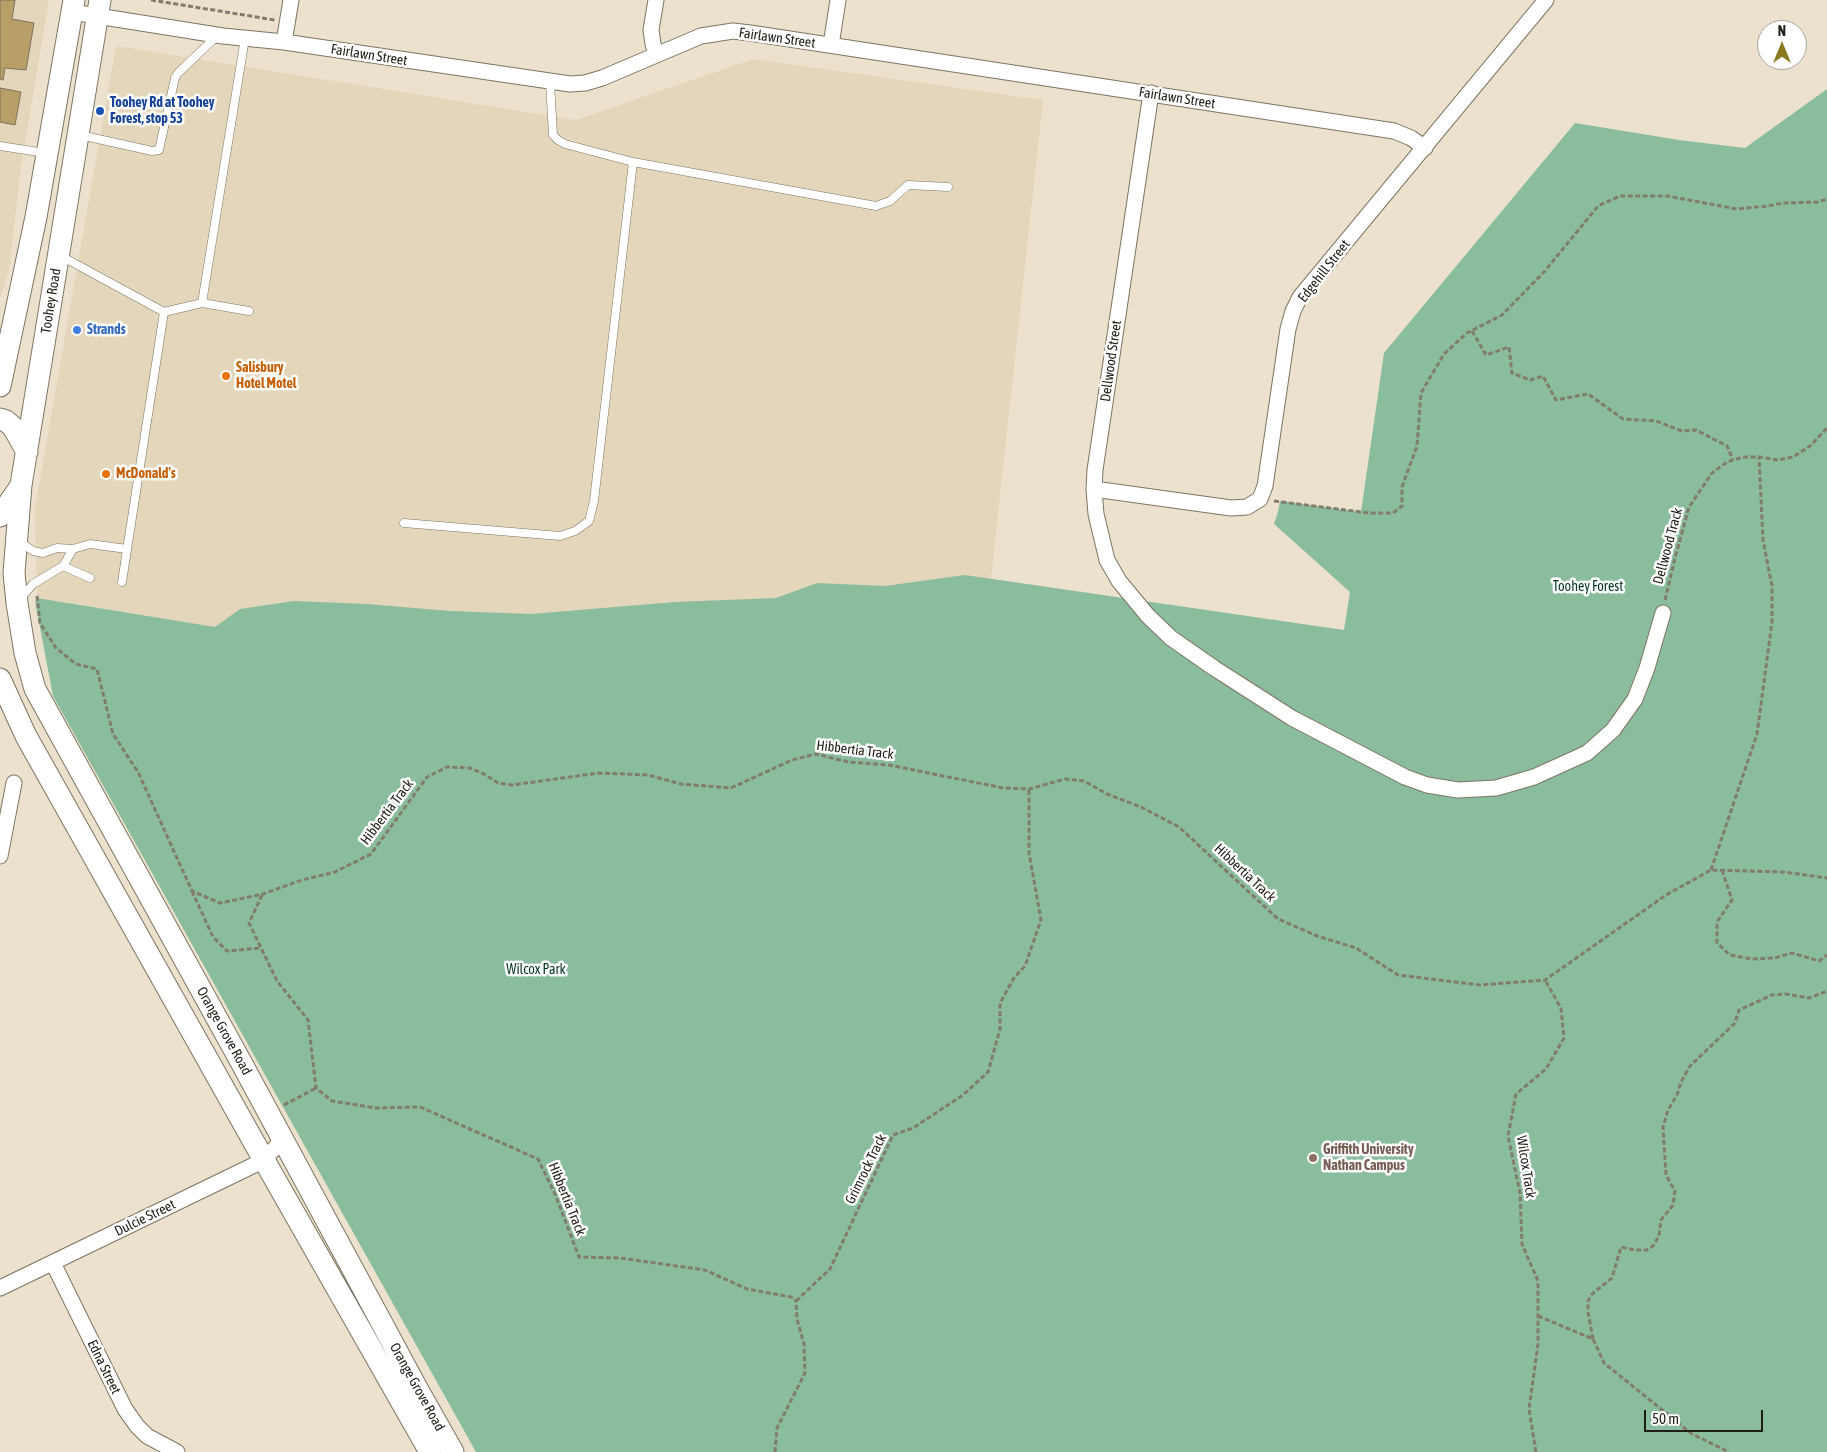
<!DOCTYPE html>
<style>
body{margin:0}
#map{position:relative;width:1827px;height:1452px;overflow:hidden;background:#ebe1cc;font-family:"Asap Condensed",sans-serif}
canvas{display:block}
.north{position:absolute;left:1757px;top:20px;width:50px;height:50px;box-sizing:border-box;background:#fff;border:1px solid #a6a5a1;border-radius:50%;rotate:0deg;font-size:14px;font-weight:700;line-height:20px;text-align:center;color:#201d15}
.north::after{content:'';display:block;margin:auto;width:18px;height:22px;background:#8a781d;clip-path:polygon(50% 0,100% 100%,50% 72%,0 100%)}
.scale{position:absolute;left:1644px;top:1410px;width:119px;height:22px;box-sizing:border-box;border:2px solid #201d15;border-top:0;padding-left:6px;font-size:15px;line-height:18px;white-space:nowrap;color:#201d15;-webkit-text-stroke:4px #fff;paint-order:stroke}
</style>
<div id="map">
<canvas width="1827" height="1452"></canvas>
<div class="north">N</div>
<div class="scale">50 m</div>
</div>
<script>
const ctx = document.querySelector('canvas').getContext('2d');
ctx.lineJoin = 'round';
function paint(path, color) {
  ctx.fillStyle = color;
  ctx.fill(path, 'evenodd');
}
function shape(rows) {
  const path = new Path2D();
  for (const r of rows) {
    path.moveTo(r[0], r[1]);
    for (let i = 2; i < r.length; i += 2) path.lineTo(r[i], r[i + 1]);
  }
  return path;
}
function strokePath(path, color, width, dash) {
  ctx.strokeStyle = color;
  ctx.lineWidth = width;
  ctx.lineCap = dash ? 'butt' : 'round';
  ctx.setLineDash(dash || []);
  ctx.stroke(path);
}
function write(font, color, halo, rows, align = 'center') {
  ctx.font = font + ' "Asap Condensed",sans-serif';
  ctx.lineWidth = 5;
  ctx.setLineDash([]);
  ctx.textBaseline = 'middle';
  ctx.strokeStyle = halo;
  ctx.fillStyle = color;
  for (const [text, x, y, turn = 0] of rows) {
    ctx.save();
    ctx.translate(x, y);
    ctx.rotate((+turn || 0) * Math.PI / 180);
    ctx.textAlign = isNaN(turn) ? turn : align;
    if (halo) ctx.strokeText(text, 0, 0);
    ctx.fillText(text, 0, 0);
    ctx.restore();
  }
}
paint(shape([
 [0,0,49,0,21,166,9,271,0,298],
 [116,46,576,120,753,59,1043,100,991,578,969,743,1827,1452,329,646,37,598,35,508]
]), '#e3d6ba');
paint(shape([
 [1827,89,1827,1452,476,1452,53,696,35,601,38,601,37,598,215,627,240,609,294,601,367,604,450,611,531,614,675,602,776,598,817,583,885,586,965,575,1344,630,1350,592,1274,524,1278,512,1280,501,1361,512,1384,353,1575,123,1679,140,1745,148]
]), '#8abd9e');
const building = shape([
 [0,0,15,0,12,19,34,23,26,70,5,68,3,80,0,79,0,0],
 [0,88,21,92,15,125,0,122,0,88]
]);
paint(building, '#b89f67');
strokePath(building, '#7c7360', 1);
const lane = shape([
 [80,135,152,151,159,150,175,78,178,73,218,35],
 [0,146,45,153],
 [633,162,876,206,890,201,908,185,948,187],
 [61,256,164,312],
 [202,303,249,311],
 [404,523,560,536,575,531,589,521,594,501,633,162,565,144,558,140,553,135,550,82],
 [19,541,33,551,43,553,57,548,73,549,90,544,127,549],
 [63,566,90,578],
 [122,582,164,312,202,303,245,38],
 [21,598,33,584,63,566,73,549]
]);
const street = shape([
 [656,0,651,30,653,44,656,54],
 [72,12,223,36,284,42,570,84,585,83,602,78,701,36,733,31,750,33,1394,131,1411,138,1425,148],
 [284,42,291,0],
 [831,45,838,0],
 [1151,93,1095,470,1094,489,1096,514,1107,560,1119,581,1148,616,1171,638,1214,668,1292,718,1405,777,1427,785,1458,790,1496,788,1534,777,1587,753,1613,730,1635,699,1647,668,1663,613],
 [1094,489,1231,508,1247,507,1260,499,1265,486,1288,329,1293,311,1300,297,1546,0],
 [0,856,14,783],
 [53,1263,125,1409,137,1426,147,1436,177,1452],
 [0,1288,248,1168,264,1160,283,1139]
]);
const secondary = shape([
 [100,0,21,485,14,573,17,603,25,653,35,689,241,1062,419,1392,453,1452],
 [0,386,36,217,74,0],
 [0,419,6,421,13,427,27,452],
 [0,516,20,487],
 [0,679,26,736,264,1160,430,1452]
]);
strokePath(lane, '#7d7562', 9);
strokePath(street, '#7d7562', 17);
strokePath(secondary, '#7d7562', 23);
strokePath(shape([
 [151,0,275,20],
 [1472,331,1486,355,1509,347,1512,373,1530,380,1543,376,1556,400,1588,394,1623,419,1656,421,1682,431,1696,430,1727,446,1733,460],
 [1274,501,1369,513,1393,513,1402,506,1402,487,1417,446,1421,393,1444,354,1467,333,1502,315,1544,272,1598,206,1620,196,1667,196,1737,209,1768,206,1783,203,1818,202,1827,199],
 [37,596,40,623,56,648,76,664,97,669,113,734,138,772,192,891,220,903,263,894,302,880,335,872,371,854,427,777,447,767,470,768,484,774,498,783,512,785,599,773,648,775,681,784,731,788,792,760,816,754,848,762,889,765,1003,788,1029,789,1065,779,1084,781,1107,794,1141,807,1179,827,1278,919,1317,936,1356,948,1398,975,1480,985,1545,980,1666,895,1711,870,1784,872,1827,878],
 [1665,600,1675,558,1689,507,1712,473,1727,462,1743,457,1759,457,1778,460,1793,457,1810,446,1827,428],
 [1711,870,1757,734,1772,622,1772,586,1763,540,1759,457],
 [1722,870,1732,900,1717,922,1717,943,1730,955,1752,959,1774,958,1792,953,1819,961,1827,955],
 [192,891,213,937,227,951,261,948],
 [262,895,249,923,277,981,308,1020,316,1088,332,1101,376,1108,420,1107,538,1159,555,1194,579,1257,620,1258,705,1270,747,1289,791,1297,796,1301],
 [284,1105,316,1088],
 [796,1301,830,1269,893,1135,913,1128,963,1095,988,1072,1000,1029,1000,1003,1014,978,1025,966,1041,920,1029,853,1029,789],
 [1538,1316,1593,1339,1604,1363,1692,1434,1729,1452],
 [1593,1339,1588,1312,1588,1301,1592,1294,1612,1278,1621,1247,1635,1250,1647,1250,1653,1246,1659,1236,1661,1220,1673,1205,1675,1191,1666,1175,1663,1127,1668,1110,1677,1095,1681,1082,1690,1066,1735,1023,1739,1010,1772,995,1786,994,1809,998,1827,991],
 [775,1452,777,1428,805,1373,804,1344,797,1319,796,1301],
 [1536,1452,1529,1409,1538,1344,1538,1281,1522,1244,1520,1193,1508,1136,1516,1094,1546,1069,1564,1038,1561,1008,1545,980]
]), '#827c6d', 3, [5, 2.5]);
strokePath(lane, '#fff', 8);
strokePath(street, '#fff', 15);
strokePath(secondary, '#fff', 21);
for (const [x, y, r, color] of [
 [100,111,5,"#1a4fb4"],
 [77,330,5,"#3f7fe0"],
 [226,376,5,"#e8710a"],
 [106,474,5,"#e8710a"],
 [1313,1158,5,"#8d6e63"]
]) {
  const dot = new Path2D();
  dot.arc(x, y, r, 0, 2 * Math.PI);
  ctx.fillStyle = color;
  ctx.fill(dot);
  strokePath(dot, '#fff', 2);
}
write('14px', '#201d15', '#fff', [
 ["Fairlawn Street",777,38,8],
 ["Fairlawn Street",369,55,9],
 ["Fairlawn Street",1177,98,9],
 ["Edgehill Street",1324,271,-52],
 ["Toohey Road",51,301,-81],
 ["Dellwood Street",1111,361,-82],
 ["Dellwood Track",1668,546,-75],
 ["Hibbertia Track",855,750,7],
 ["Hibbertia Track",387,812,-53],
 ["Hibbertia Track",1245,873,43],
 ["Orange Grove Road",224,1031,61],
 ["Wilcox Track",1526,1167,81],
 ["Grimrock Track",866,1169,-64],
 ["Hibbertia Track",567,1199,68],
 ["Dulcie Street",145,1218,-26],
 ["Edna Street",104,1367,64],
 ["Orange Grove Road",417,1387,61]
]);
write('bold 14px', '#164399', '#fff', [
 ["Toohey Rd at Toohey",110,103],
 ["Forest, stop 53",110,119]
], 'left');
write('bold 14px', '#366cbe', '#fff', [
 ["Strands",87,330]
], 'left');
write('bold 14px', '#c56008', '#fff', [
 ["Salisbury",236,368],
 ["Hotel Motel",236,384],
 ["McDonald's",116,474]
], 'left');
write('14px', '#063822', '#fff', [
 ["Toohey Forest",1588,587],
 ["Wilcox Park",536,970]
]);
write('bold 14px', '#785e54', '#fff', [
 ["Griffith University",1323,1150],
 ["Nathan Campus",1323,1166]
], 'left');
</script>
